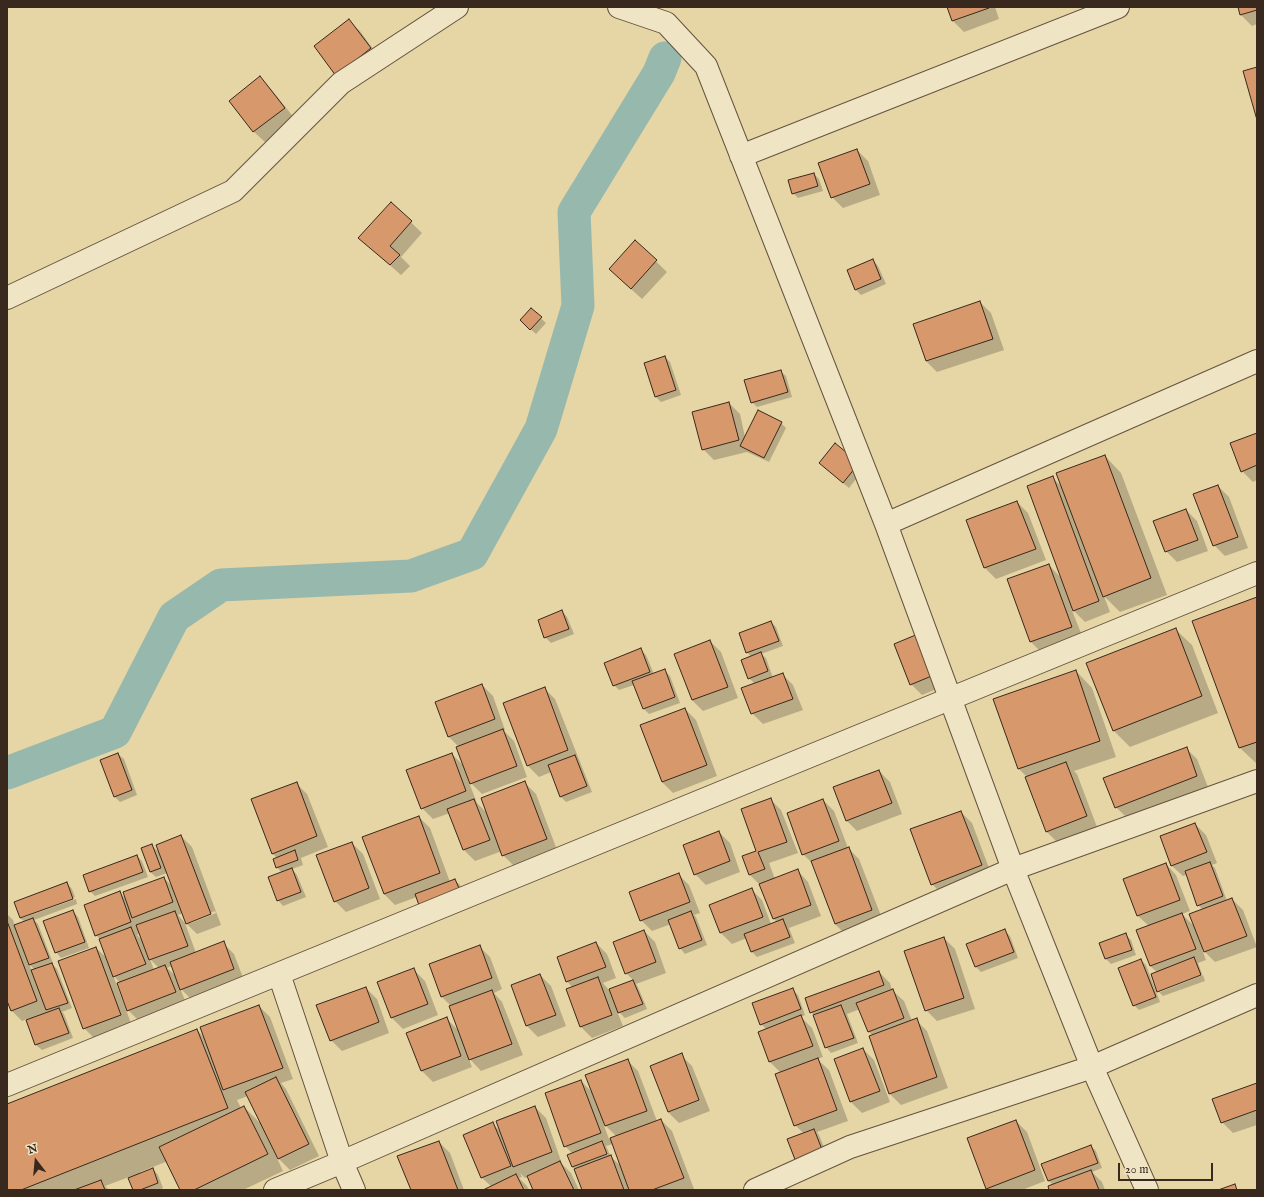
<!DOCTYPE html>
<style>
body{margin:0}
#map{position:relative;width:1264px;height:1197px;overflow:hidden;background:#e6d5a5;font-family:"IM FELL English",serif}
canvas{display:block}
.frame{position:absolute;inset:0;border:8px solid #38281d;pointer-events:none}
.north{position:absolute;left:16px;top:1141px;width:40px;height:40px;-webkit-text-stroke:3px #efe4c4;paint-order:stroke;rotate:344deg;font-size:11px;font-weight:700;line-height:16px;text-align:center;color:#38281d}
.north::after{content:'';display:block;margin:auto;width:14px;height:18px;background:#38281d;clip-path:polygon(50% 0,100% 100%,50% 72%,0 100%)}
.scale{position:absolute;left:1118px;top:1163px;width:95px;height:18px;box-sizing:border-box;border:2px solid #38281d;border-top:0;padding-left:5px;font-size:12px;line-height:14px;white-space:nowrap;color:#38281d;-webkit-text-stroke:3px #efe4c4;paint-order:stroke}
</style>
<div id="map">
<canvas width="1264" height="1197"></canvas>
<div class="frame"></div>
<div class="north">N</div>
<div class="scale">20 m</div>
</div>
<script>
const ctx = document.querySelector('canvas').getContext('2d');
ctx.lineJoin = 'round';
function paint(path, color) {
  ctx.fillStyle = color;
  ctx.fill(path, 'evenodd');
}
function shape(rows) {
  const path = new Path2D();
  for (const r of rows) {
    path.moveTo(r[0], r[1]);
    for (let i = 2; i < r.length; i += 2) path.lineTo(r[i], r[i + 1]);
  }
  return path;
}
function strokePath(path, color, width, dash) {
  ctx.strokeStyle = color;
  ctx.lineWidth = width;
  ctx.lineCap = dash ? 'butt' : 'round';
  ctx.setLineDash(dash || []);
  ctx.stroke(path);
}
paint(shape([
 [948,7,995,7,999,19,964,32,953,21],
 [1239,7,1257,7,1257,24,1252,26,1241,15],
 [349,21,360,31,381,60,347,86],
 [260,78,271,89,295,119,265,142,254,132,230,101],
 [857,150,868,161,880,195,843,208,832,197],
 [814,174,819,179,823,191,798,198,793,193],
 [391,203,422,233,401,257,410,266,401,275,359,238],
 [635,241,667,272,642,299,621,280],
 [873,260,878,266,886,284,861,295,856,290],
 [980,302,991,313,1004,350,937,372,926,361,915,324],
 [531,309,546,323,536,334,526,325],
 [665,357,670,362,681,395,661,402,655,396],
 [780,371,786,376,792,397,757,407,752,402],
 [729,403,740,414,745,437,781,423,786,428,769,462,747,452,714,460,703,449],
 [1257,434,1257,480,1253,482,1242,471],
 [1105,456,1121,473,1167,595,1120,612,1104,596,1110,612,1085,622,1071,608,1083,638,1042,653,1031,642,1008,580,1049,565,1062,579,1052,477,1063,488],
 [825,468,864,469,849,488],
 [1218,486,1229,497,1248,548,1225,556,1214,545],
 [1017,502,1028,513,1046,560,996,579,985,568,968,520],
 [1186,510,1197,521,1208,551,1177,562,1166,551],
 [1257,598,1257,764,1240,748,1193,622],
 [562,611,567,617,574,634,551,643,545,637],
 [771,622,776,627,783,646,761,654,766,658,773,678,782,674,793,685,803,710,763,724,752,713,755,684,749,678,751,657,747,652],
 [1175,629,1192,645,1218,713,1130,747,1114,731,1087,663],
 [710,641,721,652,738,698,703,711,692,700],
 [895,644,944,686,922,695,911,684],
 [641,650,646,655,654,674,664,670,670,676,680,703,649,714,644,709,634,685,619,690,614,685],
 [1076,671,1092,688,1116,757,1074,771,1077,774,1097,827,1057,842,1046,831,1028,778,1019,769],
 [482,685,493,696,505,730,504,731,514,741,527,777,482,794,468,780,477,803,488,814,525,783,536,794,557,850,514,866,503,855,502,851,475,861,464,850,450,813,433,819,422,808,452,754,466,768,459,747,449,737,436,703],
 [544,688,555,699,592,792,566,802,560,796,551,772,539,777,528,766],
 [685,709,696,720,717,776,673,793,662,782,641,726],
 [1186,748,1197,759,1208,787,1127,818,1116,807],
 [118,754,124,759,137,795,120,802,114,796],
 [879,771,890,782,902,814,857,831,846,820],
 [296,783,307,794,328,847,301,858,303,865,292,869,297,875,306,897,283,906,278,900,282,873,277,867,277,858,272,853],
 [770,799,781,810,798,853,769,863,775,879,798,871,808,882,821,916,789,928,795,943,757,957,752,952,747,938,732,944,721,933,710,905,751,889,762,900,771,924,777,922,774,919,761,886,750,875,758,852],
 [823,800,834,811,848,848,859,859,883,921,846,935,835,924,813,864,803,854],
 [961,812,972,823,992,876,943,895,932,884],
 [419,817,430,828,450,882,455,880,460,885,465,898,417,897,395,905,384,894,363,838],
 [1195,824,1206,835,1217,863,1212,865,1215,868,1227,901,1232,899,1243,910,1257,947,1215,962,1202,949,1206,960,1198,963,1202,974,1160,990,1160,992,1203,975,1205,981,1163,996,1157,990,1157,972,1150,966,1137,931,1149,926,1138,916,1125,880,1166,864,1176,875,1190,911,1182,914,1195,927,1203,910,1198,905,1187,875,1183,876,1172,866],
 [719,832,730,843,740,872,706,885,695,874],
 [181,836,192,847,221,925,197,934,186,923,183,913,178,915,185,923,196,953,223,943,234,954,244,980,192,1000,180,988,186,1003,139,1021,128,1010,120,983,113,975,132,1026,95,1039,84,1028,96,948,108,959,101,940,96,935,119,892,127,900,164,878,173,887,167,873,156,877,150,872,151,845,160,853],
 [215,911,216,913,191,923,191,921],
 [140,933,142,940,137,935],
 [150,959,159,968,154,970],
 [172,966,177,977,167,968],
 [352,843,363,854,380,899,346,912,335,901],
 [137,856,142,861,148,877,95,896,90,891],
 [678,874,689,885,700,913,694,915,696,917,707,945,685,954,680,948,671,924,652,931,641,920],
 [67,883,72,889,75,897,22,916,22,918,76,899,77,904,34,920,38,924,53,963,52,964,57,969,72,1008,62,1012,64,1014,73,1038,42,1050,36,1045,27,1019,22,1021,11,1010,7,998,7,914,13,920,15,926,25,922,20,918,15,902],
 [29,964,35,970,32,971],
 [73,911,78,917,89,948,61,958,56,952],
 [644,931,655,942,666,973,636,984,638,987,647,1009,625,1018,616,1009,623,1026,592,1038,581,1027,567,989,572,987,567,981,596,943,607,954,616,978,603,983,609,990,634,981,626,973],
 [1005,931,1010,936,1018,958,981,972,976,967],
 [1125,934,1131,940,1136,955,1111,964,1106,959,1100,944],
 [944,938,955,949,975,1009,937,1021,926,1010],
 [479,946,490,957,502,989,494,993,502,1002,523,1055,481,1071,468,1057,472,1067,433,1082,422,1071,446,1018,460,1032,451,1006,442,997,430,965],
 [1141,960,1146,965,1160,1002,1139,1010,1134,1005],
 [414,970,425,981,438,1015,403,1029,392,1018,379,983],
 [879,972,890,983,892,990,904,1001,912,1021,916,1020,927,1031,948,1088,901,1105,890,1094,870,1037,873,1036,868,1031,860,1009,847,1014,858,1043,831,1053,826,1047,814,1015,811,1012],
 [540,975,551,986,566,1026,538,1037,527,1026,512,986],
 [366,988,377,999,389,1033,342,1051,331,1040],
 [792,989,798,995,805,1015,801,1017,812,1028,823,1057,817,1059,829,1070,848,1121,817,1132,819,1135,828,1157,795,1125,781,1073,770,1062,759,1033,767,1030,761,1024],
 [259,1006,270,1017,293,1079,281,1083,286,1089,319,1156,290,1170,276,1156,283,1171,243,1190,182,1190,168,1161,140,1172,140,1174,153,1169,158,1175,163,1188,159,1190,134,1190,129,1177,105,1186,109,1190,7,1190,7,1105,197,1030,206,1039],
 [248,1096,262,1125,244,1107,241,1108,237,1100],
 [863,1049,874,1060,890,1102,862,1113,851,1102],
 [681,1055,692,1066,710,1111,679,1123,668,1112],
 [627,1060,638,1071,657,1121,661,1120,672,1131,694,1189,583,1190,575,1169,572,1167,573,1154,565,1146,581,1081,594,1094],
 [603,1123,617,1137,609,1139],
 [613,1144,622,1167,611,1157,606,1146],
 [1257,1084,1257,1125,1233,1133,1222,1122],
 [535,1107,546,1118,562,1164,571,1173,579,1190,534,1190,528,1177,525,1178,520,1173,522,1177,519,1178,527,1186,529,1190,485,1190,492,1187,482,1178,464,1136,493,1124,501,1132],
 [1016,1121,1027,1132,1045,1181,1022,1190,988,1190,987,1188],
 [439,1142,450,1153,464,1190,412,1190],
 [1091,1146,1096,1151,1102,1168,1092,1172,1102,1182,1105,1190,1050,1190,1053,1185,1049,1181,1043,1164]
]), '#0003');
strokePath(shape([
 [7,773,115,732,174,617,221,585,411,576,472,554,541,429,578,306,574,212,659,73,665,58]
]), '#97b8ad', 33);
const building = shape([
 [947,7,988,7,989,8,952,21,947,7],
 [1238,7,1257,7,1257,10,1240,15,1238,7],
 [349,19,371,48,336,76,314,46,349,19],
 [1257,67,1257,120,1243,71,1257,67],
 [260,76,285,108,253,132,229,101,260,76],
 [857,149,870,184,831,198,818,163,857,149],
 [814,173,818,186,792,194,788,180,814,173],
 [391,202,412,221,390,246,400,255,390,265,358,238,391,202],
 [635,240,657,260,631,289,609,269,635,240],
 [873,259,881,279,855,290,847,270,873,259],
 [980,301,993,339,926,361,913,324,980,301],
 [531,308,542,317,530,330,520,320,531,308],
 [665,356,676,390,655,397,644,363,665,356],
 [781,370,788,392,751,403,744,380,781,370],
 [729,402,739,440,702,450,692,412,729,402],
 [758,410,782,422,764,458,740,446,758,410],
 [1257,433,1257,465,1241,472,1230,443,1257,433],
 [835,443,859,463,843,483,819,463,835,443],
 [1105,455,1151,578,1103,597,1056,473,1105,455],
 [1053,476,1099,601,1073,611,1027,486,1053,476],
 [1218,485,1238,537,1213,546,1193,494,1218,485],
 [1017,501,1036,549,984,568,966,520,1017,501],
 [1186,509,1198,540,1165,552,1153,521,1186,509],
 [1049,564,1072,627,1030,642,1007,579,1049,564],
 [1257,597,1257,742,1239,748,1192,621,1257,597],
 [562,610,569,629,544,638,538,620,562,610],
 [771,621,779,641,746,653,739,633,771,621],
 [1176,628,1202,696,1113,731,1086,663,1176,628],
 [918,634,934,675,910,685,894,644,918,634],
 [710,640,728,687,692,700,674,654,710,640],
 [641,648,650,672,613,686,604,663,641,648],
 [761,652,768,671,748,679,741,660,761,652],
 [665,669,675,697,643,709,632,681,665,669],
 [1076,670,1100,741,1018,769,993,699,1076,670],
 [783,673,793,699,751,714,741,688,783,673],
 [482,684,495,719,448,737,435,702,482,684],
 [545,687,568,750,527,766,503,703,545,687],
 [685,708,707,765,662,782,640,725,685,708],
 [503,729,517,766,470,784,456,747,503,729],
 [1187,747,1197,776,1115,808,1103,778,1187,747],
 [118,753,132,790,114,797,100,760,118,753],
 [452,753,466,791,421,809,406,770,452,753],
 [575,755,587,786,560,797,548,765,575,755],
 [1066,762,1087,816,1046,832,1025,777,1066,762],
 [879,770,892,803,846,821,833,787,879,770],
 [525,781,547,839,502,856,481,798,525,781],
 [297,782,317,836,272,854,251,799,297,782],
 [771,798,787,842,758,852,765,869,749,875,742,856,756,851,741,809,771,798],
 [474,799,490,840,463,850,447,809,474,799],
 [823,799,839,841,802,855,787,813,823,799],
 [961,811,982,865,931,885,910,829,961,811],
 [419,816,440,873,384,894,362,837,419,816],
 [1195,823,1207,852,1171,866,1160,836,1195,823],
 [719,831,730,861,694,875,683,845,719,831],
 [181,835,211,914,186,924,156,845,181,835],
 [352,842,369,888,334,902,316,855,352,842],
 [152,844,161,868,150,872,141,848,152,844],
 [849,847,872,910,835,924,811,861,849,847],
 [295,850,298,860,276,868,273,859,295,850],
 [137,855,143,872,89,892,83,875,137,855],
 [1210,862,1223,896,1197,906,1185,871,1210,862],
 [1166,863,1180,900,1137,916,1123,879,1166,863],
 [292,868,301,892,277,901,268,877,292,868],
 [798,869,811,905,773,919,759,884,798,869],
 [679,873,690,902,640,921,629,892,679,873],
 [164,877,173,902,132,918,123,892,164,877],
 [455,879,461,893,420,908,415,894,455,879],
 [67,882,73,899,20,918,14,902,67,882],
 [752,888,763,917,720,933,709,905,752,888],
 [120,891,131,922,95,936,84,905,120,891],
 [1232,898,1247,936,1204,952,1189,914,1232,898],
 [73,910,85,942,55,953,43,921,73,910],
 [175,911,188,946,149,960,136,925,175,911],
 [691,911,702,940,679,949,668,920,691,911],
 [1182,913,1196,949,1150,966,1136,930,1182,913],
 [33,918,49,958,29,965,14,925,33,918],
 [783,919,790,937,751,952,744,934,783,919],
 [7,921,37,1001,11,1011,7,1001,7,921],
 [131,927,146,964,113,977,99,939,131,927],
 [1005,929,1014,952,975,967,966,944,1005,929],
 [644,930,656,962,625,974,613,942,644,930],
 [1126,933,1132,950,1105,959,1099,943,1126,933],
 [944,937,964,998,925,1011,904,951,944,937],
 [224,941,234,969,180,990,170,962,224,941],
 [596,942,606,967,566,982,557,957,596,942],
 [480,945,492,978,441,997,429,964,480,945],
 [96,947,121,1015,83,1029,58,961,96,947],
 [1194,957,1201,975,1157,992,1151,974,1194,957],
 [1141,959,1156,997,1133,1006,1118,968,1141,959],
 [52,963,68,1003,46,1010,31,970,52,963],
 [165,965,176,992,127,1011,117,983,165,965],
 [414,968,428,1004,391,1018,377,982,414,968],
 [879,971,884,985,810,1013,805,998,879,971],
 [540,974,556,1015,526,1026,511,985,540,974],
 [598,977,612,1015,580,1027,566,989,598,977],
 [633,980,643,1004,618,1013,609,989,633,980],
 [366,987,379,1022,330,1041,316,1005,366,987],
 [793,988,801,1009,760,1025,752,1003,793,988],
 [893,989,904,1018,868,1032,856,1003,893,989],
 [492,990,512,1044,469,1060,449,1006,492,990],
 [259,1005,283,1068,223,1090,200,1027,259,1005],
 [841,1005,854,1038,825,1048,813,1015,841,1005],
 [59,1008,69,1033,35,1045,26,1020,59,1008],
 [801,1015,813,1046,769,1062,758,1032,801,1015],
 [447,1017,461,1056,421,1071,406,1033,447,1017],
 [917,1018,937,1077,889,1094,869,1036,917,1018],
 [197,1029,228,1108,21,1190,7,1190,7,1104,197,1029],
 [863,1048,880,1091,850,1102,834,1059,863,1048],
 [682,1053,699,1100,668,1112,650,1066,682,1053],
 [818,1058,837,1110,794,1126,775,1074,818,1058],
 [628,1059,647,1111,605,1126,585,1075,628,1059],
 [276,1077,309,1144,278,1159,245,1092,276,1077],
 [581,1080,601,1133,564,1147,545,1093,581,1080],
 [1257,1083,1257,1110,1221,1123,1212,1099,1257,1083],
 [244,1106,268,1154,194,1190,180,1190,159,1147,244,1106],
 [535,1106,552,1152,513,1167,496,1121,535,1106],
 [661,1119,684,1178,652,1190,629,1190,610,1138,661,1119],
 [1016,1120,1035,1170,986,1189,967,1138,1016,1120],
 [493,1122,511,1166,481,1178,463,1135,493,1122],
 [814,1129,823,1152,796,1162,787,1139,814,1129],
 [439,1141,458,1190,411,1190,397,1156,439,1141],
 [602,1141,607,1154,572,1167,567,1155,602,1141],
 [1091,1145,1098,1163,1048,1181,1041,1164,1091,1145],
 [611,1155,624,1190,582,1190,574,1169,611,1155],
 [560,1161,574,1190,533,1190,527,1176,560,1161],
 [153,1168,158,1183,140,1190,133,1190,128,1178,153,1168],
 [1091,1170,1099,1190,1049,1190,1048,1186,1091,1170],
 [516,1174,524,1190,483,1190,516,1174],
 [101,1180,105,1190,74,1190,101,1180],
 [1235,1184,1237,1190,1218,1190,1235,1184]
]);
paint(building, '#d7986b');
strokePath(building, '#38281d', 1);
const street = shape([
 [619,7,666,23,706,66,886,524,1013,869,1092,1067,1147,1190],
 [741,156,1118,7],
 [7,298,233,191,341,83,457,7],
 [886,524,1257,361],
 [279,974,342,1162,354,1190],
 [7,1085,1257,573],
 [275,1190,342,1162,1013,869,1257,781],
 [755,1190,850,1147,1092,1067,1257,995]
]);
strokePath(street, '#64533f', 24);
strokePath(street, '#efe4c4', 22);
</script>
